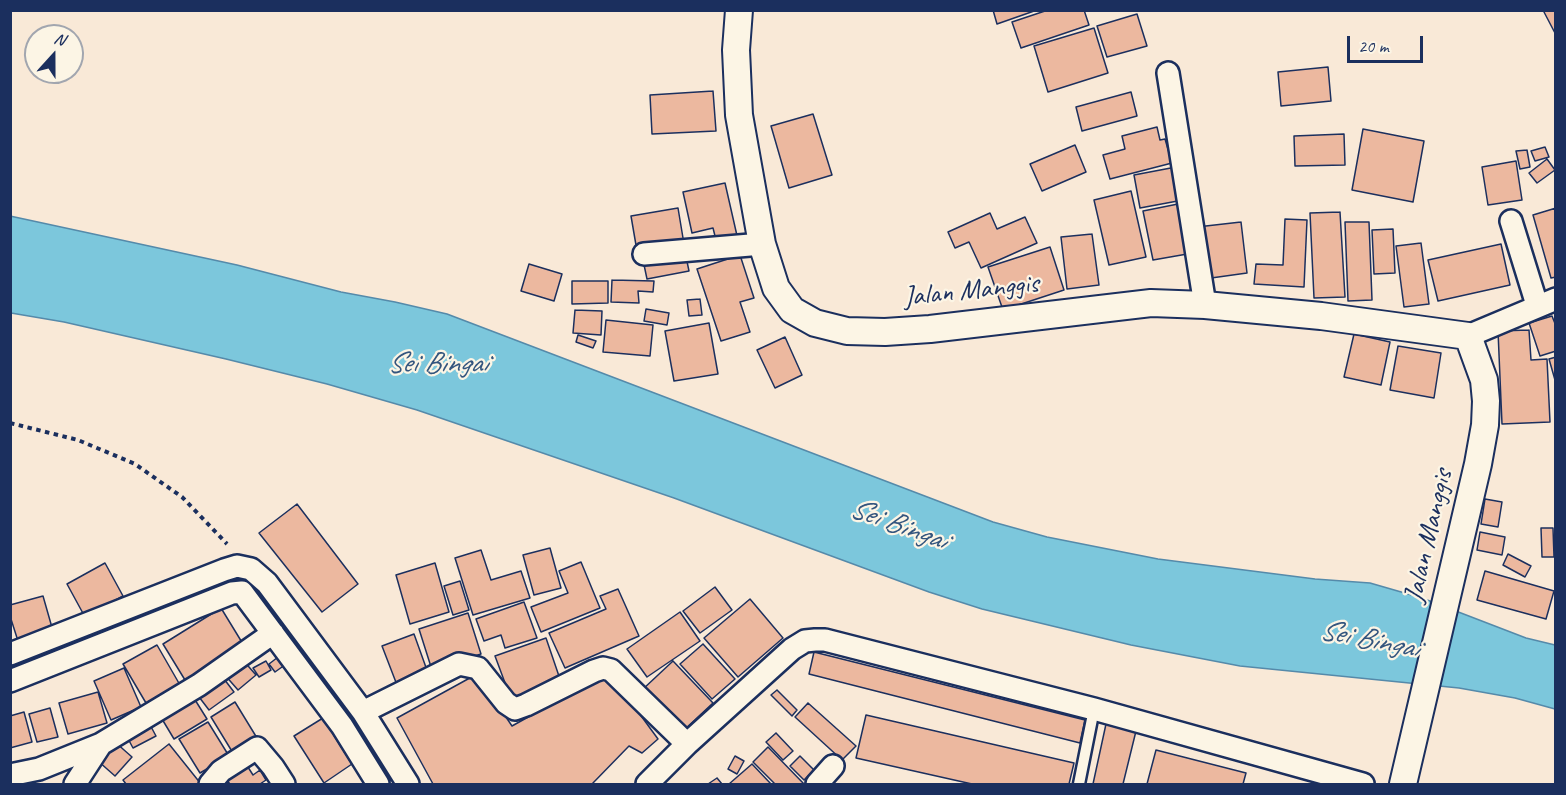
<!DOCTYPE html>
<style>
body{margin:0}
#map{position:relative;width:1566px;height:795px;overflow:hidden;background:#f9e9d7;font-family:Caveat,sans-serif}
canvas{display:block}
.frame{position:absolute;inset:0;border:12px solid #1b2f5e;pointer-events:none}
.north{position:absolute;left:24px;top:24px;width:60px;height:60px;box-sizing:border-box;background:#fcf5e5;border:2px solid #a2a6af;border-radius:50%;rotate:21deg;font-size:16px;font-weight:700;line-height:24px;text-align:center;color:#1b2f5e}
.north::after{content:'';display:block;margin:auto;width:21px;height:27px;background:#1b2f5e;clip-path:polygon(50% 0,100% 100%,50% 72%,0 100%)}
.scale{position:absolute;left:1347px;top:36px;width:76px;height:27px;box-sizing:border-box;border:3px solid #1b2f5e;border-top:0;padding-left:8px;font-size:18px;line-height:21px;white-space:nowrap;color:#1b2f5e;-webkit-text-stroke:4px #fcf5e5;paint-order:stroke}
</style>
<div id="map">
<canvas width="1566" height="795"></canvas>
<div class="frame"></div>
<div class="north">N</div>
<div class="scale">20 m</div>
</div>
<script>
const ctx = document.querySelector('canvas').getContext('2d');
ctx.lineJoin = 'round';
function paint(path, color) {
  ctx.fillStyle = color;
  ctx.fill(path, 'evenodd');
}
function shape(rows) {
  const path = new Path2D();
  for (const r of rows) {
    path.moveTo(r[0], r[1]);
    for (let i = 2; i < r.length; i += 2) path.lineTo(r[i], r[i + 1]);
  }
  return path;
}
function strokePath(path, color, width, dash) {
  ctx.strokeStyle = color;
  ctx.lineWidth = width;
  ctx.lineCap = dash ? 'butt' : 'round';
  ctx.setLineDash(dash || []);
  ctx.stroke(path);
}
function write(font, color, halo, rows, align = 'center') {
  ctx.font = font + ' Caveat,sans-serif';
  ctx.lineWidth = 4.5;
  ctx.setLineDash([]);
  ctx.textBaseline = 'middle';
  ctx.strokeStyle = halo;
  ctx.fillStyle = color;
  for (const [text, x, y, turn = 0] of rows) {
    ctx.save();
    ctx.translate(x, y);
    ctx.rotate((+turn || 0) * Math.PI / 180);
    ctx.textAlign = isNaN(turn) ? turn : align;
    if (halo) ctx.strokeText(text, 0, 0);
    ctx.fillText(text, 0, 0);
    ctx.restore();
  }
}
const water = shape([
 [10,216,237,265,341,292,395,302,447,314,993,522,1047,537,1158,559,1315,579,1370,583,1422,598,1526,638,1555,645,1555,709,1515,698,1459,688,1240,666,1131,645,982,609,929,592,674,498,417,410,327,384,226,359,64,322,11,313,10,216]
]);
paint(water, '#7cc7dc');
strokePath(water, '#558aaa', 1.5);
const building = shape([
 [993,10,1037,10,997,24,993,10],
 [1048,10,1084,10,1089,25,1021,48,1012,22,1048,10],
 [1547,10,1556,10,1556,35,1544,12,1547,10],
 [1137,14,1147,46,1107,57,1097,26,1137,14],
 [1094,28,1108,73,1048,92,1034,46,1094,28],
 [1328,67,1331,101,1281,106,1278,72,1328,67],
 [713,91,716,131,652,134,650,95,713,91],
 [1131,92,1137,116,1082,131,1076,107,1131,92],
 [813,114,832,175,789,188,771,126,813,114],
 [1157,127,1160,140,1165,139,1172,163,1110,179,1103,155,1125,149,1122,136,1157,127],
 [1363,129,1424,141,1413,202,1352,190,1363,129],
 [1344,134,1345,165,1295,166,1294,136,1344,134],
 [1075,145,1086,172,1042,191,1030,164,1075,145],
 [1545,147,1549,157,1535,161,1531,151,1545,147],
 [1527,150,1530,167,1520,169,1516,151,1527,150],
 [1547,159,1555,170,1537,183,1529,173,1547,159],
 [1516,161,1522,200,1488,205,1482,167,1516,161],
 [1176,167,1183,200,1140,208,1134,175,1176,167],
 [725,183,738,240,717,244,713,228,692,233,683,192,725,183],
 [1131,191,1146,257,1109,265,1094,200,1131,191],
 [1183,203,1193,253,1153,260,1143,211,1183,203],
 [678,208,684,244,637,251,631,216,678,208],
 [1556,208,1556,277,1551,278,1533,215,1556,208],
 [1340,212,1345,297,1314,298,1310,213,1340,212],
 [990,213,997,229,1025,217,1037,243,981,268,969,242,955,248,948,232,990,213],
 [1285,219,1307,220,1304,287,1254,284,1256,264,1283,265,1285,219],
 [1241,222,1247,273,1204,279,1197,227,1241,222],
 [1345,222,1369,222,1372,300,1348,301,1345,222],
 [1393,229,1395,273,1374,274,1372,230,1393,229],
 [1092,234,1099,285,1067,289,1061,237,1092,234],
 [1421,243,1429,304,1404,307,1396,246,1421,243],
 [1501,244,1510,285,1438,301,1428,260,1501,244],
 [1050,247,1064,290,1003,310,988,267,1050,247],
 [685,252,689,271,647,279,643,260,685,252],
 [740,255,754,298,740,302,750,332,721,341,697,269,740,255],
 [529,264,562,274,554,301,521,291,529,264],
 [612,280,654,281,653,292,638,291,639,303,611,302,612,280],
 [572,281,608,281,608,303,572,304,572,281],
 [700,299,702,315,689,316,687,300,700,299],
 [646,309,669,313,667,325,644,321,646,309],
 [575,310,602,311,601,335,573,333,575,310],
 [1552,316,1556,326,1556,351,1540,356,1529,323,1552,316],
 [606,320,653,325,650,356,603,352,606,320],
 [709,323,718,374,674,381,665,331,709,323],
 [1529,330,1531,360,1547,359,1550,422,1502,424,1498,331,1529,330],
 [1354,334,1390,342,1381,385,1344,377,1354,334],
 [578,335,596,341,593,348,576,342,578,335],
 [785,337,802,375,775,388,757,350,785,337],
 [1398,346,1441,353,1434,398,1390,390,1398,346],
 [1556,357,1556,380,1555,380,1549,359,1556,357],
 [1485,499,1502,502,1498,527,1481,524,1485,499],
 [297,504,358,584,322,612,259,533,297,504],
 [1541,528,1553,528,1554,557,1542,557,1541,528],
 [1480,532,1505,537,1502,555,1477,550,1480,532],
 [550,548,561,588,534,595,523,555,550,548],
 [481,550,491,580,521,571,530,598,473,615,455,558,481,550],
 [1508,554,1531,566,1525,577,1503,565,1508,554],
 [581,562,600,608,541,632,531,607,568,593,559,571,581,562],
 [105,563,123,596,85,617,67,584,105,563],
 [435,563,449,612,410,624,396,575,435,563],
 [1485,571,1554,591,1546,619,1477,600,1485,571],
 [460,581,469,610,453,615,444,586,460,581],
 [715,587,732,610,700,633,683,611,715,587],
 [618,589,639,636,565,668,549,633,606,609,600,596,618,589],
 [43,596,53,631,18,641,10,616,10,605,43,596],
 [750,599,783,638,738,677,704,638,750,599],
 [524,602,537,638,505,648,501,635,484,641,476,619,524,602],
 [221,608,243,644,185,680,163,644,221,608],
 [680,612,700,641,647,677,627,649,680,612],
 [468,613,481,654,432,670,419,629,468,613],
 [414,634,428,673,397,685,382,646,414,634],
 [546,638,561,682,511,699,495,656,546,638],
 [703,644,735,679,712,699,680,664,703,644],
 [157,645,180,685,146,703,123,664,157,645],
 [814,652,1085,720,1080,743,809,674,814,652],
 [282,654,289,662,275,672,269,664,282,654],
 [242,659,256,675,238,690,224,674,242,659],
 [266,661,271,670,259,677,253,668,266,661],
 [673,661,713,703,682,732,642,690,673,661],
 [124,668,141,707,111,720,94,681,124,668],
 [609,672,658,739,642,753,629,746,592,784,433,784,397,718,477,674,512,726,609,672],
 [221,675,234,692,209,710,196,693,221,675],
 [777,690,797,710,792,716,771,695,777,690],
 [98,692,107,723,68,734,59,703,98,692],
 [192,695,207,719,174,739,159,714,192,695],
 [235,702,257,738,233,753,211,717,235,702],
 [808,703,856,746,842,760,795,717,808,703],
 [50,708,58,737,37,742,29,714,50,708],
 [24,712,32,742,10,748,10,716,24,712],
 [866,715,1074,763,1069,784,972,784,856,758,866,715],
 [323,718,352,764,324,783,294,736,323,718],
 [208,722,229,756,200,773,179,739,208,722],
 [149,723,156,736,133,748,126,735,149,723],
 [1106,724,1136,731,1123,784,1093,784,1106,724],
 [776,733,793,751,783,760,766,742,776,733],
 [115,742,132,757,115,776,98,761,115,742],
 [169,744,201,784,126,784,123,780,169,744],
 [768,747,804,784,775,784,753,762,768,747],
 [1156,750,1246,773,1243,784,1147,784,1156,750],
 [735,756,744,761,737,774,728,769,735,756],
 [800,756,814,770,804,780,790,766,800,756],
 [246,764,253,775,260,770,266,780,260,784,230,784,225,778,246,764],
 [752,764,771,784,729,784,752,764],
 [717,778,722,784,708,784,717,778]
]);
paint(building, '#ecb89f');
strokePath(building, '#1b2f5e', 1.5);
const service = shape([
 [1079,784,1094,709]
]);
const minor = shape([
 [1168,73,1205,305],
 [1511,221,1537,305],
 [644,254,762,244],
 [1468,336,1556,299],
 [10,654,224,570,237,566,251,569,267,583,363,712,408,784],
 [10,681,232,593,242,592,342,726,378,784],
 [363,712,459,664,478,668,506,703,515,709,526,705,594,671,603,668,611,670,687,744],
 [10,775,39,769,101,744],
 [75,784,101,744,199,685,273,633],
 [210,784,221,771,257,748,273,767,284,784],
 [647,784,687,744,792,649,805,641,815,640,825,640,1094,709,1363,784],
 [817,784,833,766]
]);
const tertiary = shape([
 [739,10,736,50,739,115,762,244,776,288,792,310,815,323,847,331,885,332,930,329,1151,303,1205,305,1321,316,1468,336,1484,380,1486,401,1485,425,1478,464,1403,784]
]);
strokePath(service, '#1b2f5e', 15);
strokePath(minor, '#1b2f5e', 26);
strokePath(tertiary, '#1b2f5e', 30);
strokePath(shape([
 [10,423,78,440,135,464,182,497,227,544]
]), '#1b2f5e', 4, [4.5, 4.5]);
strokePath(service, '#fcf5e5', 10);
strokePath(minor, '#fcf5e5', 21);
strokePath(tertiary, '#fcf5e5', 26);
write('28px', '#1b2f5e', '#fcf5e5', [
 ["Jalan Manggis",971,291,-6],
 ["Jalan Manggis",1429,536,-77]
]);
write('italic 30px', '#33557e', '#fcf5e5', [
 ["Sei Bingai",437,364],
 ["Sei Bingai",898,525,20],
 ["Sei Bingai",1369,640,11]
]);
</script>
